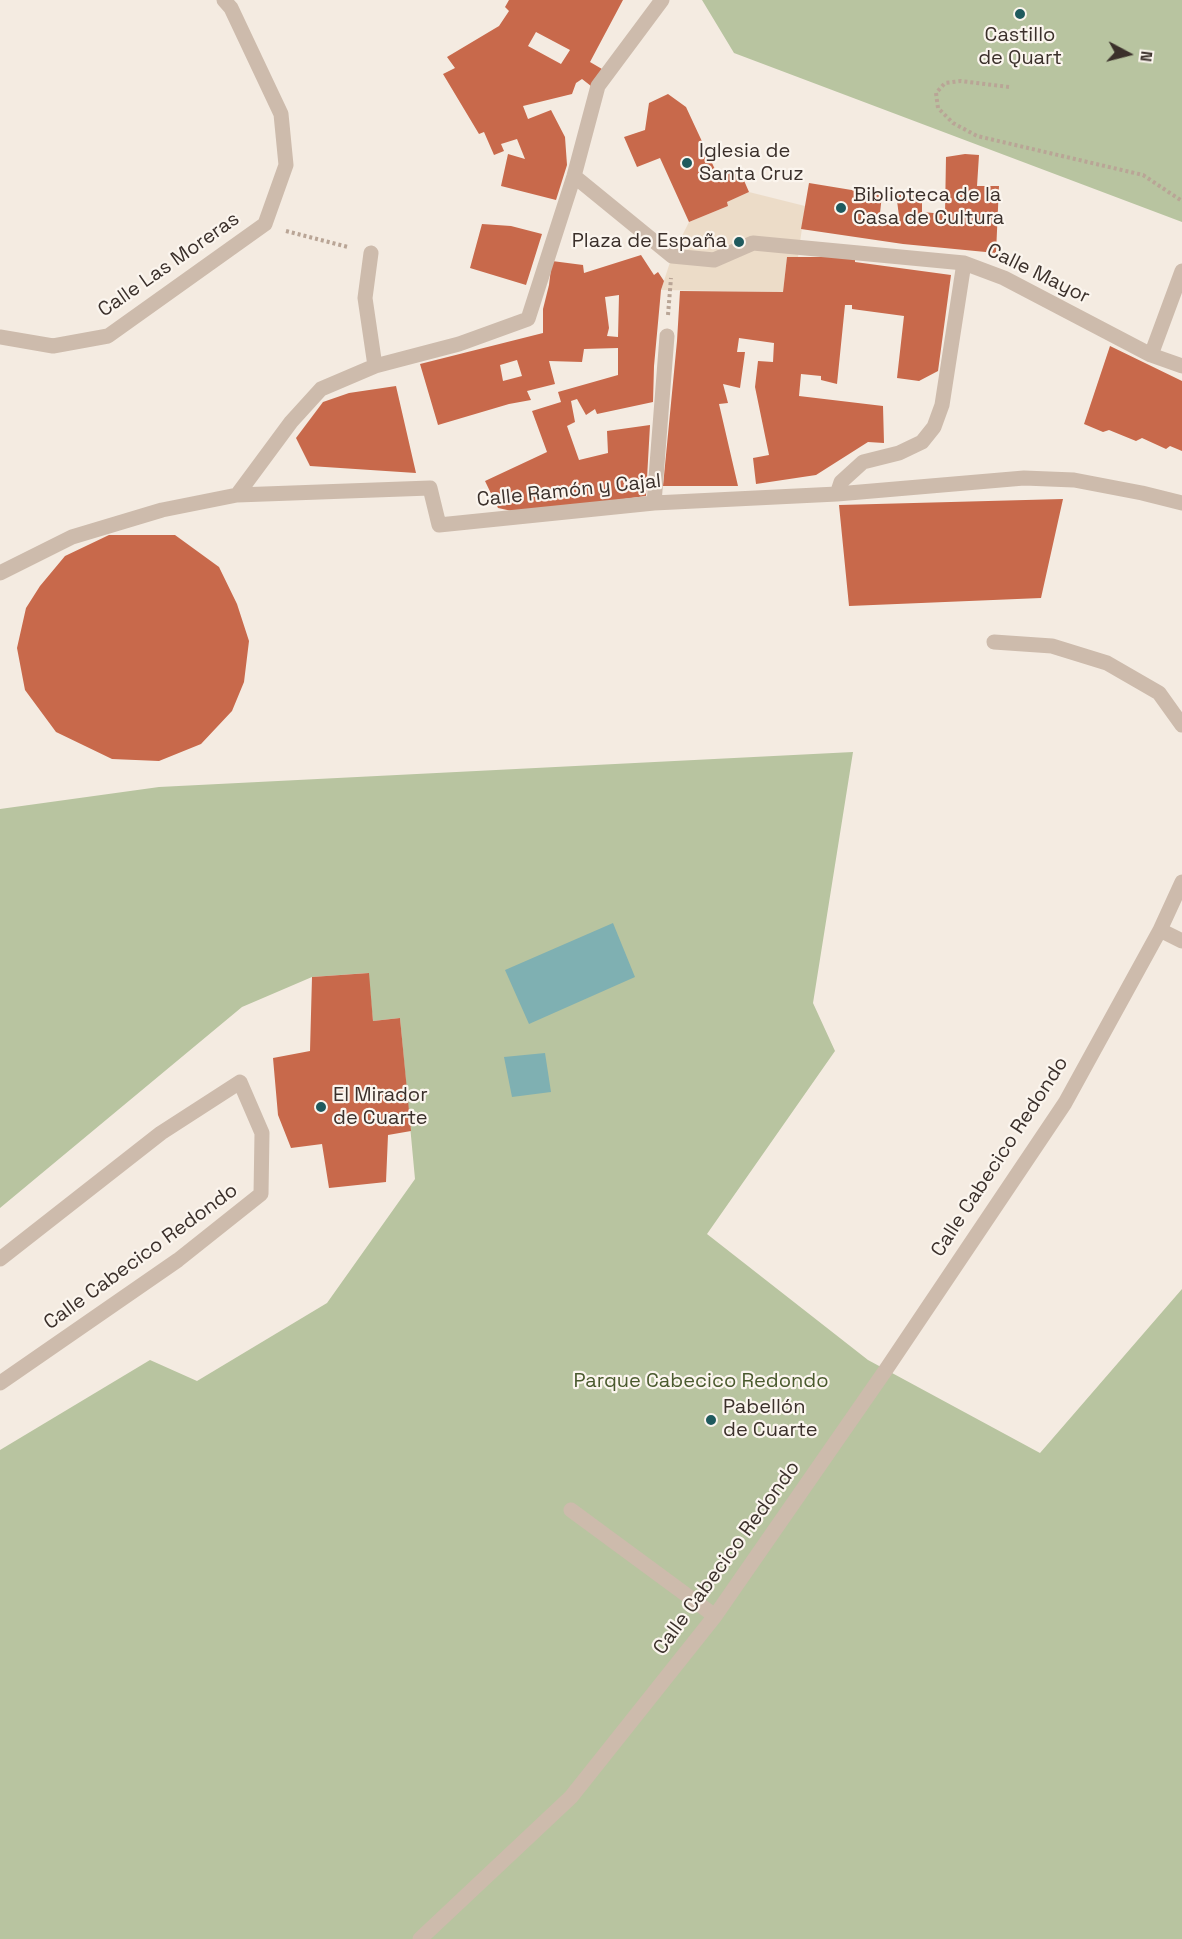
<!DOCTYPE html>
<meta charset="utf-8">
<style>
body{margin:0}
#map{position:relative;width:1182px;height:1939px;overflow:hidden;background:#f4ebe1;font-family:"Space Grotesk",sans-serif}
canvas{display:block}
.north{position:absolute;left:1098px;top:24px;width:60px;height:60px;-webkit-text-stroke:4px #fbf5ee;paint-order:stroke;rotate:97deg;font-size:16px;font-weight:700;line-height:24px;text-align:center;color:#3b302b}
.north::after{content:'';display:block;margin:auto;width:21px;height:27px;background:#3b302b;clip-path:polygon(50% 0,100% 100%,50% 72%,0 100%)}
</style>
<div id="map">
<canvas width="1182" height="1939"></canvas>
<div class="north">N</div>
</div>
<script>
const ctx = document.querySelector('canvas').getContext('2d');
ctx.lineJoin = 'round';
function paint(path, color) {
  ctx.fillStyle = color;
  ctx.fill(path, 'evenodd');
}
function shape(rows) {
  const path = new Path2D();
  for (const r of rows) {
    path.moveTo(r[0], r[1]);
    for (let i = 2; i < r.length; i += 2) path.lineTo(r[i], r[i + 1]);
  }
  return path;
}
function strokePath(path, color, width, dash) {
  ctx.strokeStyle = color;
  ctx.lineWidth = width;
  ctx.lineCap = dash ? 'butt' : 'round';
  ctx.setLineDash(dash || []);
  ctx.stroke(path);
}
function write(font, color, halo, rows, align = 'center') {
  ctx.font = font + ' "Space Grotesk",sans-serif';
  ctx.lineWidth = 4.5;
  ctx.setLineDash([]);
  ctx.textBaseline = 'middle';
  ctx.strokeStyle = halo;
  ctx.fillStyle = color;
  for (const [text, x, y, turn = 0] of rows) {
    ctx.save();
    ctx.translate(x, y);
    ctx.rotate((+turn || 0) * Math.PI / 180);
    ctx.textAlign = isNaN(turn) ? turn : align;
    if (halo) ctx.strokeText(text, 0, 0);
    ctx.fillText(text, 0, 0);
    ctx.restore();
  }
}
paint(shape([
 [702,0,1182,0,1182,222,734,53],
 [853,752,813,1003,835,1051,707,1234,868,1360,1040,1453,1182,1289,1182,1939,0,1939,0,1450,150,1360,197,1381,327,1303,415,1179,400,1018,373,1021,368,973,312,977,242,1007,0,1208,0,809,159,787]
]), '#b8c4a0');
paint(shape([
 [749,192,805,206,798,257,787,257,783,292,661,290,672,256,689,222,728,206,727,202]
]), '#ecdcc8');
paint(shape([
 [613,923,635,977,529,1024,505,970],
 [545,1053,551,1092,512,1097,504,1057]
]), '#7fb0b2');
paint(shape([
 [509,0,623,0,590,62,602,69,591,86,582,79,576,83,572,94,523,106,528,119,551,110,565,137,567,165,556,200,501,186,508,154,525,159,517,139,501,144,504,151,494,155,484,132,479,134,443,74,455,68,447,57,499,26,509,11,505,7],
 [536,32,570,50,561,64,528,46],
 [668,94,686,107,719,178,739,169,749,192,727,202,728,206,689,222,660,158,637,167,624,137,645,130,649,103],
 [965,154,979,155,977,186,999,186,996,253,903,244,801,229,809,183,882,195,880,213,899,216,896,193,922,194,922,212,945,214,946,157],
 [482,224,511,226,542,234,526,285,470,268],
 [641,255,654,275,658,272,664,281,661,290,654,366,653,402,597,414,595,409,586,415,577,399,571,401,575,422,567,426,579,460,608,453,607,431,650,425,646,496,521,513,498,508,485,481,547,452,532,411,561,402,558,392,618,375,618,348,584,349,582,362,549,361,555,384,527,391,531,400,509,404,438,425,420,364,543,333,543,309,549,285,552,261,583,265,584,273],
 [619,295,618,337,607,336,609,328,605,297],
 [517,360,522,376,503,381,500,365],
 [787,257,855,257,855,262,951,275,938,371,919,381,897,378,904,316,852,309,852,305,845,305,837,384,821,380,821,376,801,374,799,396,883,406,884,443,868,442,816,475,756,484,753,458,769,455,755,387,758,361,773,362,774,343,739,338,737,352,745,352,740,388,723,384,728,403,719,404,738,486,663,486,677,341,680,291,783,292],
 [1110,346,1182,381,1182,451,1170,446,1166,449,1142,438,1136,441,1109,430,1103,432,1084,424],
 [396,386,416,473,310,466,296,438,323,402,349,393],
 [1063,499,1041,598,849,606,839,505],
 [109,535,175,535,219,567,237,604,249,641,244,682,232,711,201,744,159,761,112,759,56,732,25,690,17,648,26,608,40,586,65,556],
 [369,973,373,1021,400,1018,411,1131,388,1135,386,1182,329,1188,322,1144,291,1148,278,1115,273,1058,310,1051,312,977]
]), '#c8694b');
strokePath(shape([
 [1009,87,961,81,945,83,936,93,938,108,953,123,977,136,1143,175,1182,201],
 [286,231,348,247],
 [668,315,671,278]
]), '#b9a596', 4, [3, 3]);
strokePath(shape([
 [574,176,672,256,714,260,753,243,964,263,1004,278,1151,355,1182,366],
 [371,253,365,298,375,366],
 [0,337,53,346,108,336,265,224,286,165,281,114,231,8,224,0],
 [1151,355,1182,271],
 [837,494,841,482,863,462,899,453,922,442,934,427,942,405,964,263],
 [237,495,291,422,321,389,375,366,459,344,528,319,574,176,598,86,662,0],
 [654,503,667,336],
 [0,573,72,537,162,510,237,495,430,488,439,525,654,503,837,494,1024,478,1074,480,1142,493,1182,503],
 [994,642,1052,646,1107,663,1159,693,1182,725],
 [1160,930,1182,941],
 [0,1259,161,1133,240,1082,262,1133,261,1194,178,1260,0,1383],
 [571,1510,715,1616],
 [420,1939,571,1797,715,1616,885,1371,1065,1103,1160,930,1182,882]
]), '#cdbbac', 15);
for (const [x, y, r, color] of [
 [1020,14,6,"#1f5a5e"],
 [687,163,6,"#1f5a5e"],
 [841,208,6,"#1f5a5e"],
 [739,242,6,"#1f5a5e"],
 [321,1107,6,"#1f5a5e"],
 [711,1420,6,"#1f5a5e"]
]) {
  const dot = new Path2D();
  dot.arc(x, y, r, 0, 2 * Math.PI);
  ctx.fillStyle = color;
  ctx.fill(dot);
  strokePath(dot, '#fbf5ee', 2);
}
write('20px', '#3b302b', '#fbf5ee', [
 ["Castillo",1020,36,"center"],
 ["de Quart",1020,59,"center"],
 ["Iglesia de",699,152],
 ["Santa Cruz",699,175],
 ["Biblioteca de la",853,196],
 ["Casa de Cultura",853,219],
 ["Plaza de España",727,242,"right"],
 ["El Mirador",333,1096],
 ["de Cuarte",333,1119],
 ["Pabellón",723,1408],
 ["de Cuarte",723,1431]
], 'left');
write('20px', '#3b302b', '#fbf5ee', [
 ["Calle Las Moreras",169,265,-35],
 ["Calle Mayor",1038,274,26],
 ["Calle Ramón y Cajal",569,491,-6],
 ["Calle Cabecico Redondo",1000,1157,-57],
 ["Calle Cabecico Redondo",141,1257,-36],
 ["Calle Cabecico Redondo",727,1558,-54]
]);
write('20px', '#4a5a2e', '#fbf5ee', [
 ["Parque Cabecico Redondo",701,1382]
]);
</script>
